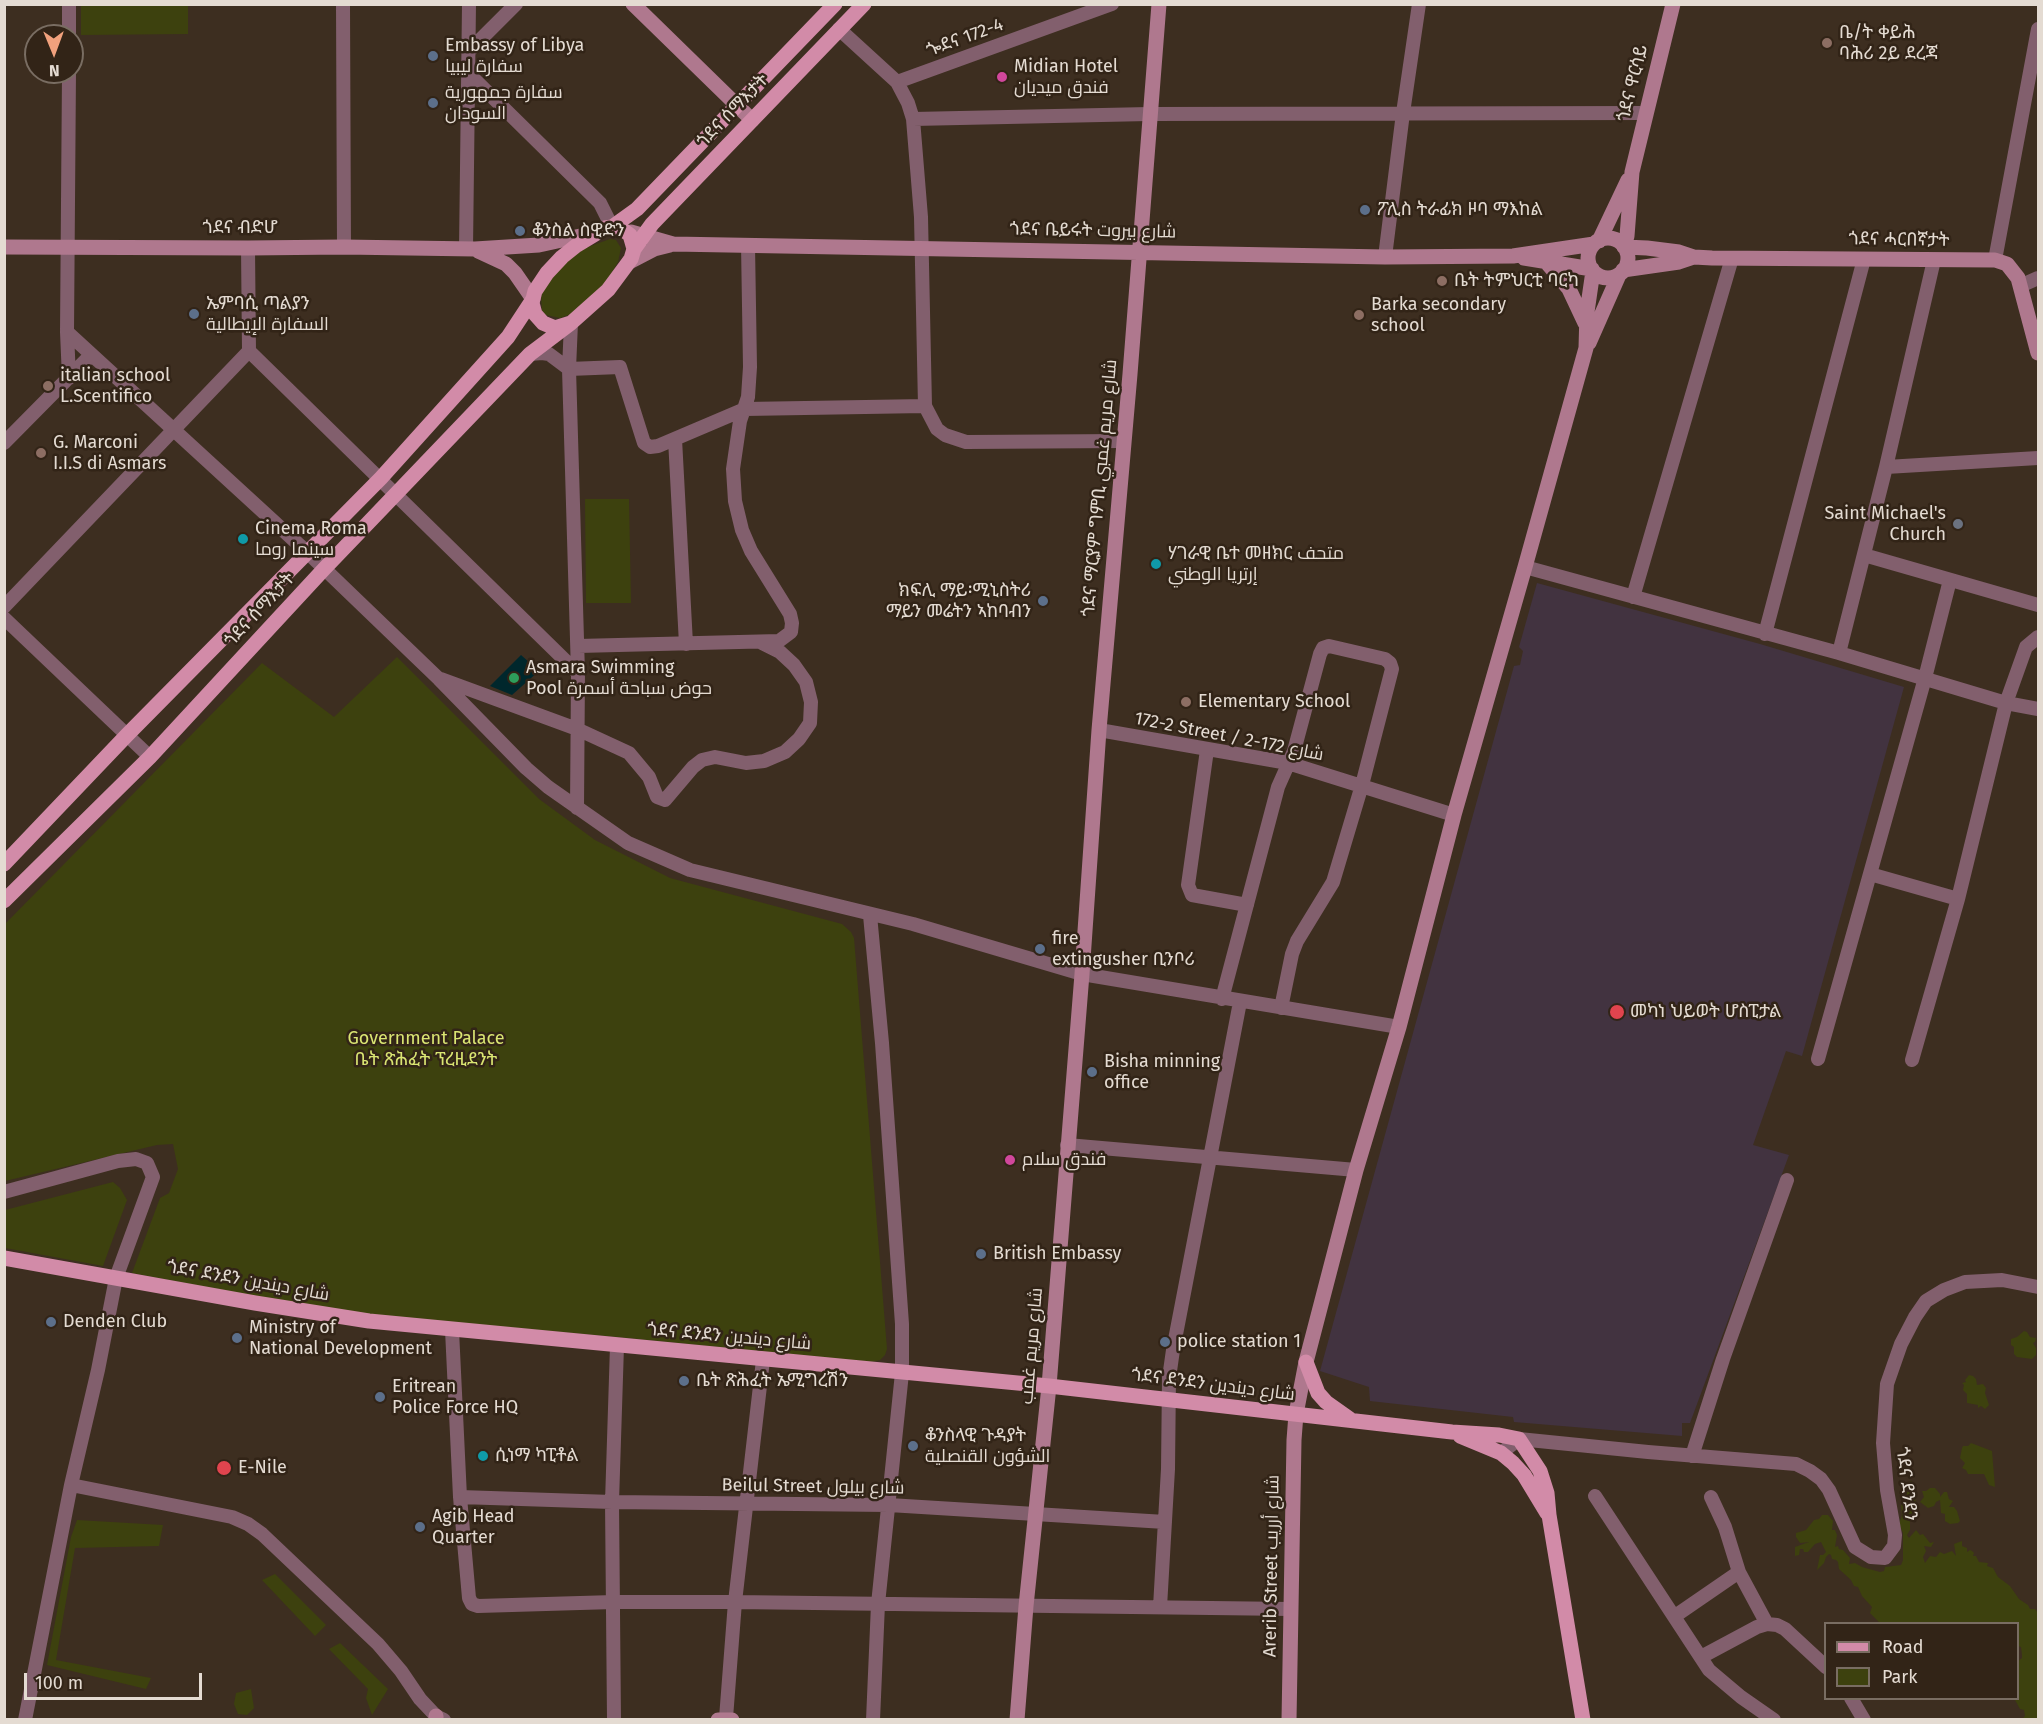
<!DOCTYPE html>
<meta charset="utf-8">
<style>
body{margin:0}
#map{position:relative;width:2043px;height:1724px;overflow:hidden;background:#3d2e20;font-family:"Fira Sans",sans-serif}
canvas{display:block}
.frame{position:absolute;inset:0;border:6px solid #e4dbd2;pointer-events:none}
.legend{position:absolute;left:1824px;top:1622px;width:195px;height:78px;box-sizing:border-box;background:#322417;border:2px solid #796d62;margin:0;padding:8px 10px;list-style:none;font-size:18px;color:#e4dbd2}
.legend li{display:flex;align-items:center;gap:12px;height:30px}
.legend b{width:30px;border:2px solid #796d62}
.north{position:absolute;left:24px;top:24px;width:60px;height:60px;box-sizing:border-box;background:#322417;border:2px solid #796d62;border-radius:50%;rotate:179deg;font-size:16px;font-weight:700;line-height:24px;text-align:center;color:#e4dbd2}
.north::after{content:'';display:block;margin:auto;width:21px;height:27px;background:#f1a17d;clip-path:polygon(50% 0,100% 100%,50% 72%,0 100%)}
.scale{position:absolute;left:24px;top:1673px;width:178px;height:27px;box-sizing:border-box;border:3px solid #e4dbd2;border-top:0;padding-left:8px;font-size:18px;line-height:21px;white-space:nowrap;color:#e4dbd2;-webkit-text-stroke:4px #322417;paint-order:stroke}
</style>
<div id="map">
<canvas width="2043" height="1724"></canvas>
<div class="frame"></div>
<ul class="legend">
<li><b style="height:8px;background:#d28ba8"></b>Road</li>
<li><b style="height:16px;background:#3d410e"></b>Park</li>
</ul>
<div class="north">N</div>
<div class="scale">100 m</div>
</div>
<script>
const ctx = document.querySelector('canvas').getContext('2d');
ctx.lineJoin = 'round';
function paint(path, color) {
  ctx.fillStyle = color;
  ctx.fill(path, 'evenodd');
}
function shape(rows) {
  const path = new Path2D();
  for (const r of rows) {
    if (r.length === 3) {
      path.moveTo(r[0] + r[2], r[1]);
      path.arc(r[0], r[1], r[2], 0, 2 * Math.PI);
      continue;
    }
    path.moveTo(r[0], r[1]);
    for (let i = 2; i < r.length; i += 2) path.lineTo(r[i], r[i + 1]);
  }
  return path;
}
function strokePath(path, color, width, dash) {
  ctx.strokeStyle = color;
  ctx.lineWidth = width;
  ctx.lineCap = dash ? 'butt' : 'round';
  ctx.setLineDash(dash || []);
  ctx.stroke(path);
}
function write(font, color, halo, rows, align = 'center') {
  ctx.font = font + ' "Fira Sans",Cairo,"Noto Sans Ethiopic",sans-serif';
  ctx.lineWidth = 5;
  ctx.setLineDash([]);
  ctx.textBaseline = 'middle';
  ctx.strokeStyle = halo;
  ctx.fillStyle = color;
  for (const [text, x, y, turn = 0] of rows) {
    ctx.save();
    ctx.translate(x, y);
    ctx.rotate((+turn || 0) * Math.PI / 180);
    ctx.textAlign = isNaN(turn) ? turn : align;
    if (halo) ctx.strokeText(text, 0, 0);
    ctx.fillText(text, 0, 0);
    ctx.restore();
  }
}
paint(shape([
 [1537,583,1760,644,1904,687,1802,1056,1786,1051,1753,1145,1789,1155,1690,1423,1682,1423,1682,1436,1514,1422,1513,1417,1370,1401,1369,1387,1320,1371,1514,666,1520,665,1523,651,1519,647]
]), '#423340');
paint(shape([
 [81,5,188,5,188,34,81,35],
 [610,239,616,240,621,248,618,262,603,287,571,314,560,318,546,315,542,311,541,294,552,277,567,261,585,248],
 [585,499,629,499,631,603,586,603],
 [397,657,539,799,595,840,670,878,842,924,851,932,854,938,887,1349,885,1355,880,1360,871,1362,617,1337,343,1313,132,1273,160,1198,169,1193,178,1169,173,1144,157,1145,5,1181,4,925,262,663,334,717],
 [113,1182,120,1188,127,1200,103,1266,5,1248,5,1210],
 [2024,1331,2027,1332,2030,1337,2036,1338,2035,1342,2033,1343,2036,1348,2036,1355,2032,1359,2017,1357,2014,1354,2014,1347,2011,1345,2011,1339,2017,1337],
 [1969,1375,1973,1376,1976,1379,1977,1385,1983,1384,1986,1388,1985,1393,1989,1405,1985,1409,1981,1406,1978,1408,1978,1405,1967,1403,1967,1394,1963,1390,1964,1385,1962,1383,1966,1382,1965,1380],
 [1971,1443,1992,1451,1995,1487,1989,1485,1984,1474,1968,1474,1966,1470,1962,1468,1965,1463,1960,1458,1962,1448,1963,1446,1968,1446],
 [1912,1481,1910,1487,1915,1496,1916,1510,1910,1522,1910,1530,1907,1535,1909,1538,1916,1530,1920,1535,1923,1534,1930,1543,1934,1542,1931,1547,1924,1546,1926,1551,1923,1557,1925,1563,1930,1556,1936,1557,1940,1552,1944,1554,1952,1551,1956,1556,1954,1544,1962,1541,1962,1546,1967,1548,1967,1552,1970,1550,1972,1551,1974,1553,1973,1556,1976,1556,1979,1562,1988,1563,1987,1566,1993,1568,1998,1577,2010,1586,2019,1599,2028,1605,2030,1609,2035,1609,2038,1613,2038,1719,2022,1719,2025,1716,2024,1710,2020,1709,2015,1700,2018,1695,2018,1661,2022,1658,2022,1655,2021,1647,2018,1646,2018,1624,1880,1623,1870,1613,1872,1607,1862,1596,1858,1587,1854,1586,1851,1580,1839,1569,1838,1562,1836,1560,1832,1559,1831,1555,1829,1554,1826,1557,1824,1563,1817,1570,1820,1555,1823,1555,1826,1552,1821,1542,1815,1544,1808,1552,1804,1552,1803,1549,1800,1549,1799,1555,1795,1556,1795,1547,1809,1542,1800,1543,1796,1537,1796,1533,1806,1530,1814,1520,1819,1519,1822,1515,1828,1515,1833,1521,1832,1530,1835,1530,1837,1535,1835,1547,1838,1546,1839,1549,1843,1550,1850,1558,1849,1564,1855,1563,1862,1567,1880,1572,1884,1571,1885,1567,1901,1565,1903,1560,1903,1533,1899,1524,1902,1515,1901,1505,1906,1500,1907,1492,1910,1492,1908,1482],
 [1930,1488,1935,1488,1940,1494,1940,1497,1944,1492,1947,1492,1949,1499,1953,1501,1949,1507,1954,1507,1957,1511,1960,1521,1958,1523,1950,1524,1945,1521,1945,1514,1941,1513,1940,1500,1936,1502,1934,1506,1928,1508,1920,1502,1924,1497,1922,1491,1926,1491],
 [77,1520,163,1525,159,1546,75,1548,56,1660,151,1678,146,1689,47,1665,71,1537],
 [275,1574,326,1625,315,1636,262,1580],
 [340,1643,388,1689,372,1715,366,1698,368,1689,329,1649],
 [251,1689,254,1708,247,1715,238,1714,234,1704,236,1693]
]), '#3d410e');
paint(shape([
 [521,655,539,671,512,695,490,686]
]), '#00272c');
strokePath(shape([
 [343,4,344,247],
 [839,29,897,82,908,103,913,119,921,217,925,406,937,429,945,435,966,442,1123,441],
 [69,36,69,4],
 [468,52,516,4],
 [69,72,67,332,69,378],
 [468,73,600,203,612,227],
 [897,82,1112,4],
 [913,119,1149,114,1645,113],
 [466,249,469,4],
 [1385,257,1403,113,1419,4],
 [1995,260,2038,29],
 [2020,286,2038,278],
 [571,323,569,369,578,673,577,808],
 [67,332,308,553,439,679,526,768,548,787,628,843,690,870,913,924,1082,974,1399,1027],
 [249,351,578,673],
 [530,354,542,353,549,354,569,369,620,367,644,443,650,447,658,446,745,409,925,406],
 [675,439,686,644],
 [4,443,91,355],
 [1886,467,2038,458],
 [1864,555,2038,605],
 [1525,567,1839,653,2006,703,2038,709],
 [1633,597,1732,258],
 [4,607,249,351,248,248],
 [4,618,150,757],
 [1765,634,1864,259],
 [578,646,779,641,791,632,792,623,790,614,751,551,742,530,735,501,733,469,740,421,748,397,750,367,748,245],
 [1839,653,1886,467,1934,260],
 [441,679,577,729,629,753,649,777,657,797,665,800,693,767,702,760,715,757,746,763,764,761,785,752,799,739,810,723,811,702,806,682,794,665,780,652,762,643],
 [1099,730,1288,763,1454,815],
 [1207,750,1188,885,1192,895,1247,905],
 [1870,874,1958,899],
 [870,915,882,1043,902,1324,902,1373,878,1604,873,1720],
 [1222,999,1278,787,1294,751,1320,654,1323,648,1329,646,1385,659,1390,663,1392,669,1362,785,1333,882,1297,941,1292,954,1281,1008],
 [1818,1059,1925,678,1950,580],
 [1912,1060,1958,899,2006,703,2026,647,2038,637],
 [1067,1145,1356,1170],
 [4,1192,118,1161,136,1159,147,1163,153,1177,116,1278,98,1370,71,1485,25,1720],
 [452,1330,460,1497,469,1598,472,1604,478,1606,614,1602,735,1602,1290,1609],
 [1501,1453,1519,1439,1648,1452,1796,1464,1810,1471,1821,1479,1829,1490,1855,1547,1871,1557,1885,1558,1894,1546,1895,1535,1887,1490,1883,1443,1887,1384,1901,1344,1915,1317,1926,1301,1944,1290,1965,1282,2002,1280,2038,1287],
 [1692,1456,1723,1359,1787,1180],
 [71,1485,232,1517,248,1524,262,1534,378,1644,401,1671,420,1699,436,1716,444,1720],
 [1595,1496,1709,1670,1741,1697,1774,1720],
 [460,1497,612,1502,889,1505,1165,1522],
 [1711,1497,1725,1527,1739,1572,1767,1624],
 [1160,1607,1168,1469,1169,1378,1173,1350,1240,1002],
 [1675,1616,1739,1572],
 [1701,1657,1757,1627,1767,1624,1777,1625,1785,1629,1826,1667],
 [1851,1698,1864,1720],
 [726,1718,735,1602,763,1360],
 [614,1720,612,1502,617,1346]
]), '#825f6d', 14);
strokePath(shape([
 [633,4,752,120],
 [631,232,673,244,1385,257,1513,256,1594,244],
 [1608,258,20],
 [1599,241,1628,180],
 [1624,246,1627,236,1632,172,1673,4],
 [4,247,248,248,344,247,475,249,539,245,594,233],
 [1624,247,1647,248,1679,252,1694,257,1712,258,1995,260,2007,264,2018,278,2038,353],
 [478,251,506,264,515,273,533,299],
 [1524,258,1592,269],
 [629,262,654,249,670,245],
 [1547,263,1569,289,1585,323],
 [1623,270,1679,262,1694,257],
 [1589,343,1619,275],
 [436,1716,436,1720],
 [718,1720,732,1720],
 [1017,1720,1026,1606,1049,1386,1082,974,1099,730,1130,374,1159,4],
 [1289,1720,1294,1440,1296,1414,1306,1362,1356,1170,1399,1027,1454,815,1525,567,1586,348,1587,312,1593,271]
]), '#af788e', 15);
strokePath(shape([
 [612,227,637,209,835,4],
 [612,227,619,227,630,235,634,249,631,259,608,290,571,323,555,328,543,323,535,314,532,303,535,291,547,273,562,257,577,245,605,228,612,227],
 [634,249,652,224,864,4],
 [4,864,127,735,381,478,508,337,533,299],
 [4,901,150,757,324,569,530,354,571,323],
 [4,1258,255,1303,369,1321,1049,1386,1452,1432,1499,1435,1519,1439,1540,1471,1547,1493,1549,1515,1583,1720],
 [1306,1362,1318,1393,1326,1402,1350,1419],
 [1460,1436,1501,1453,1513,1463,1524,1475,1547,1513]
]), '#d28ba8', 15);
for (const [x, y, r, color] of [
 [1827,43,6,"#8d6e63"],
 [433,56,6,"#5c6f8a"],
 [1002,77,6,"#d1479c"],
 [433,103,6,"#5c6f8a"],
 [1365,210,6,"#5c6f8a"],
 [520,231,6,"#5c6f8a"],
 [1442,281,6,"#8d6e63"],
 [194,314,6,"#5c6f8a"],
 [1359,315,6,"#8d6e63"],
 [48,386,6,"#8d6e63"],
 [41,453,6,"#8d6e63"],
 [1958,524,6,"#6b7280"],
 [243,539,6,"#0f9aa8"],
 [1156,564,6,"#0f9aa8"],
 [1043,601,6,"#5c6f8a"],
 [514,678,6,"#2e9e5b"],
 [1186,702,6,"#8d6e63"],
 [1040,949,6,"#5c6f8a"],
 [1617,1012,8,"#e0444e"],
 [1092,1072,6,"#5c6f8a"],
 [1010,1160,6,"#d1479c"],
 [981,1254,6,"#5c6f8a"],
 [51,1322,6,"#5c6f8a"],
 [237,1338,6,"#5c6f8a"],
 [1165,1342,6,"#5c6f8a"],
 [684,1381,6,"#5c6f8a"],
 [380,1397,6,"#5c6f8a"],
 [913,1446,6,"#5c6f8a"],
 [483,1456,6,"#0f9aa8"],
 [224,1468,8,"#e0444e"],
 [420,1527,6,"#5c6f8a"]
]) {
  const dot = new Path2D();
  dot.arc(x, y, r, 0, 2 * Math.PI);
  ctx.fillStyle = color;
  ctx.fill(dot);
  strokePath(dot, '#322417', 2);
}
write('18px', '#e4dbd2', '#322417', [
 ["ቤ/ት ቀይሕ",1839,33],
 ["ባሕሪ 2ይ ደረጃ",1839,54],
 ["Embassy of Libya",445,46],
 ["سفارة ليبيا",445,67],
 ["Midian Hotel",1014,67],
 ["فندق ميديان",1014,88],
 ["سفارة جمهورية",445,93],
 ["السودان",445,114],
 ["ፖሊስ ትራፊክ ዞባ ማእከል",1377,210],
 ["ቆንስል ስዊድን",532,231],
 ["ቤት ትምህርቲ ባርካ",1454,281],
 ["ኤምባሲ ጣልያን",206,304],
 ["السفارة الإيطالية",206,325],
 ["Barka secondary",1371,305],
 ["school",1371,326],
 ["italian school",60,376],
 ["L.Scentifico",60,397],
 ["G. Marconi",53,443],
 ["I.I.S di Asmars",53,464],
 ["Saint Michael's",1946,514,"right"],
 ["Church",1946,535,"right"],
 ["Cinema Roma",255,529],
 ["سينما روما",255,550],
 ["ሃገራዊ ቤተ መዘክር متحف",1168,554],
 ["إرتريا الوطني",1168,575],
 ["ክፍሊ ማይ፡ሚኒስትሪ",1031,591,"right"],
 ["ማይን መሬትን ኣከባብን",1031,612,"right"],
 ["Asmara Swimming",526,668],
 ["Pool حوض سباحة أسمرة",526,689],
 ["Elementary School",1198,702],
 ["fire",1052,939],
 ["extingusher ቢንቦሪ",1052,960],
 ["መካነ ህይወት ሆስፒታል",1630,1012],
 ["Bisha minning",1104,1062],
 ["office",1104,1083],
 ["فندق سلام",1022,1160],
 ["British Embassy",993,1254],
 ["Denden Club",63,1322],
 ["Ministry of",249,1328],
 ["National Development",249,1349],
 ["police station 1",1177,1342],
 ["ቤት ጽሕፈት ኤሚግረሽን",696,1381],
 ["Eritrean",392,1387],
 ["Police Force HQ",392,1408],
 ["ቆንስላዊ ጉዳያት",925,1436],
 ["الشؤون القنصلية",925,1457],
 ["ሲነማ ካፒቶል",495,1456],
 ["E-Nile",238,1468],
 ["Agib Head",432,1517],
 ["Quarter",432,1538]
], 'left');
write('18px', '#e4dbd2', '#322417', [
 ["ጐደና 172-4",965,38,-20],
 ["ጎደና ዋርሳይ",1633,83,-76],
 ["ጎደና ሰማእታት",733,111,-46],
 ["ጎደና ብድሆ",240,228],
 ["ጎደና ቤይሩት شارع بيروت",1093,231,1],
 ["ጎደና ሓርበኛታት",1899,240,1],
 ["ጎደና ማርያም ግምቢ شارع مريم غمبي",1100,488,-85],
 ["ጎደና ሰማእታት",260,610,-47],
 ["172-2 Street / شارع 172-2",1229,737,11],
 ["ጎደና ደንደን شارع ديندين",248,1281,10],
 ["ጎደና ደንደን شارع ديندين",729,1337,5],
 ["شارع مريم غمب",1032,1346,-85],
 ["ጎደና ደንደን شارع ديندين",1213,1385,7],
 ["ጎደና ደንደን",1906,1484,83],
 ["Beilul Street شارع بيلول",813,1487,1],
 ["Arerib Street شارع أرريب",1272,1566,-89]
]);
write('18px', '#dae572', '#322417', [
 ["Government Palace",426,1039],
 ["ቤት ጽሕፈት ፕረዚደንት",426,1060]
]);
</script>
